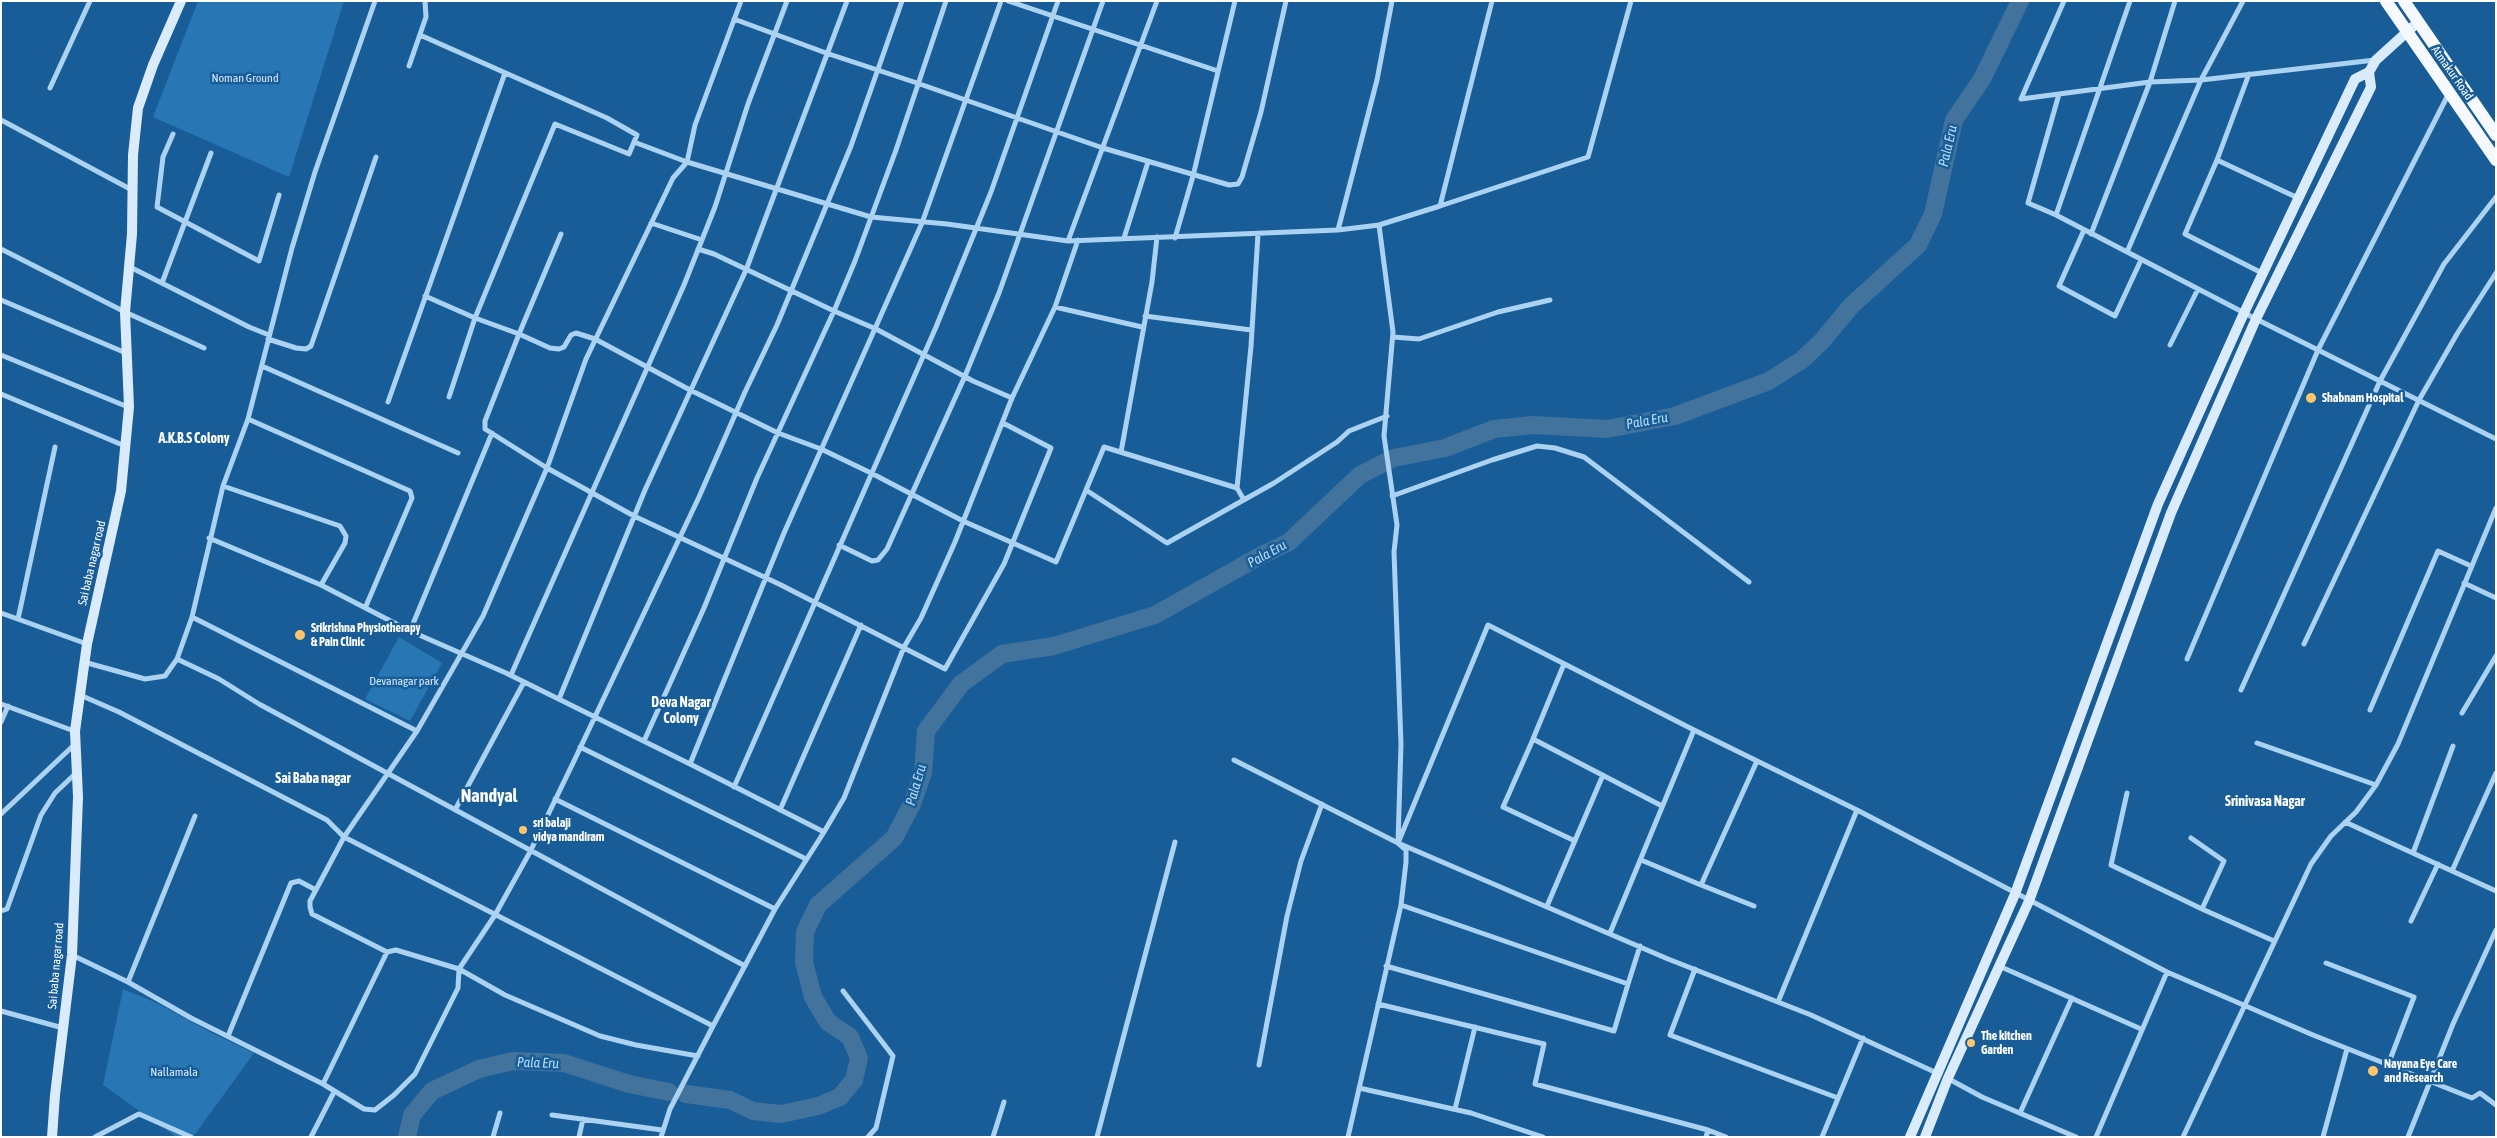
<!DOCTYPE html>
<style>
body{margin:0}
#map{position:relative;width:2497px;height:1138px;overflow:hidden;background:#185d98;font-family:"Asap Condensed",sans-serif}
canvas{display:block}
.frame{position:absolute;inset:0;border:2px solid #fff;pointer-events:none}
</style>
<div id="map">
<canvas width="2497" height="1138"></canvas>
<div class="frame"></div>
</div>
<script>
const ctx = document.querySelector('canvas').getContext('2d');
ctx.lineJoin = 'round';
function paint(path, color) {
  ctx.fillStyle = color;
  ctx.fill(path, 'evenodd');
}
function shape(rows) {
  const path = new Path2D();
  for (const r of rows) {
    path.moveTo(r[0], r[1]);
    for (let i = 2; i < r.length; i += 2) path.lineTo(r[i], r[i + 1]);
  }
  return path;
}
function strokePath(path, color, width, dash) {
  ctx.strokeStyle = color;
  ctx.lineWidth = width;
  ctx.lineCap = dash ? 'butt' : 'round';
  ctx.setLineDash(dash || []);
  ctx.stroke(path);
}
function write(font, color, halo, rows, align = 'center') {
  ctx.font = font + ' "Asap Condensed",sans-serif';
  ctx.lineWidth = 5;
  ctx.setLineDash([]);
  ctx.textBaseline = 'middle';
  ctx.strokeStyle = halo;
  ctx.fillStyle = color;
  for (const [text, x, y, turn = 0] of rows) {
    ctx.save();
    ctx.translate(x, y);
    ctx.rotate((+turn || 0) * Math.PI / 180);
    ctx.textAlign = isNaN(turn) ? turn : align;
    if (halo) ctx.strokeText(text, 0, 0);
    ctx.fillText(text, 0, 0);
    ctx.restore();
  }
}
paint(shape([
 [198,1,344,1,289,177,153,117],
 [399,637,442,663,410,721,365,699],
 [123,989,157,1003,212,1033,254,1053,193,1137,176,1137,103,1085]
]), '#2876b4');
strokePath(shape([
 [686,1094,730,1100,753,1111,781,1114,818,1106,840,1097,854,1080,859,1058,850,1037,828,1022,813,997,804,962,805,932,818,905,894,838,912,804,923,773,926,731,961,684,1002,654,1054,646,1155,615,1260,556,1289,542,1360,475,1394,458,1445,448,1494,429,1533,425,1607,429,1675,416,1769,381,1802,360,1821,342,1852,305,1918,245,1933,214,1954,120,1982,79,2020,1],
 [407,1137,412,1115,432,1091,479,1069,513,1061,564,1063,629,1084,669,1092]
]), '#42739c', 18);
strokePath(shape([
 [1008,1,1218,71],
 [734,19,826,53,917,83,1103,148,1229,185,1238,184,1242,177,1261,112,1286,1],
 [420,35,607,118,637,135,629,154,555,124,475,318,519,334,485,421,485,429,547,468,634,516,779,584,945,669,1004,564,1051,448,1003,423],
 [409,66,426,17,425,1],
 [2249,74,2217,160,2185,234,2262,273],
 [50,88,90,1],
 [2059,94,2028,203,2056,215,2256,319,2496,439],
 [2021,99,2150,82,2201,80,2375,60],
 [2021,99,2064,1],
 [1,120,132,190],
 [173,134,163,157,157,207,259,261,279,195],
 [634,142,687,162,871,217,947,224,1068,241,1338,230],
 [2217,160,2298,198],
 [1440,206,1588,157,1631,1],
 [2056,215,2130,1],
 [651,223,702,240],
 [1379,225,1338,230,1377,80,1392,1],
 [2084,230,2059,286,2115,316,2141,260],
 [561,234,519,334,550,348,559,349,564,347,571,335,576,333,595,339,690,390,778,433,821,449,871,473,963,521,1056,562,1086,490,1167,543,1274,483,1337,442,1349,431,1387,416],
 [2091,234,2150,82,2175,1],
 [1124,238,1148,162],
 [1175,238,1193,176,1235,1],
 [1068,241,1157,1],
 [1,249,125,312,204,348],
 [698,249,714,254,834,311,855,261,896,150,946,1],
 [2127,252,2201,80,2243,1],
 [130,267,249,327,269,335],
 [162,283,211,153],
 [425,296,475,318,449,397],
 [1,300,126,353],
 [1055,307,1142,327],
 [1145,316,1251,330],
 [1393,337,1419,339,1498,312,1550,300],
 [268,339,296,348,306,349,311,346,376,157],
 [2170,345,2198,289],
 [1,355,128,407],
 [262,366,458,453],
 [1,394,125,446],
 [1012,398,1055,307,1078,240],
 [388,402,505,73],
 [248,419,410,491,412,498,366,606],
 [1121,452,1152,282,1157,237],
 [223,486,340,526,346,536,345,543,321,585],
 [1237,488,1251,346,1258,234],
 [1086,490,1104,447,1237,488,1244,500],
 [1392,496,1492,460,1537,446,1555,448,1584,457,1749,582],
 [209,538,321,585,410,631,506,673,690,764,784,533,922,223,1001,1],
 [839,545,872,561,878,560,887,549,965,376,999,293,1103,1],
 [2464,583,2496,598],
 [1,613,87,644],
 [192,617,223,486,248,419,292,248,315,172,375,1],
 [18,619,55,447],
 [410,631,492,433],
 [2304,644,2419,400,2457,334,2496,273],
 [177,659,219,679,259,704,745,966],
 [2187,659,2318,350,2449,93],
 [84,662,145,679,165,676,177,659,192,617,417,731],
 [1564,664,1533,739,1662,806],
 [511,675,684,285,715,207,748,104,787,1],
 [2241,690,2380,381,2444,264,2496,197],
 [80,695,119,712,327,820,344,837,713,1026,670,1109,661,1137],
 [559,699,645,490,746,270,847,1],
 [1,704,74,731],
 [2370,710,2438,551,2471,566],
 [2462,713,2496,656],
 [1,722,8,706],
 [1534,737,1503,807,1575,841],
 [644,741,704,608,757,478,834,311,876,329,973,381,1012,398,955,542,921,618,904,647,844,798,824,832,690,764],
 [2257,743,2376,785],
 [580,747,806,859],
 [1234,760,1398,843,1668,959,1811,1015,1939,1074],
 [734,787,936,327,991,192,1058,1],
 [2127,793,2111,865,2202,909,2274,941],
 [555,799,775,909],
 [455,810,524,682],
 [780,810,861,625],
 [1,814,74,745],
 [2345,822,2452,871,2496,773],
 [2191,838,2224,861,2202,909],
 [1398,843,1488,625,1694,730,1857,810,2167,972,2313,1035,2472,1098,2480,1093,2496,1105],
 [2413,853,2453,746],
 [1641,860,1701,885,1757,761],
 [2452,871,2496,891],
 [1701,885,1754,906],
 [1401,905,1628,984,1640,946],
 [1547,906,1603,775],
 [1,911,7,909,41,815,55,793,76,773],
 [2411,921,2438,864],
 [1610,933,1694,730],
 [72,955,128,982,191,1018,323,1084,364,1109,375,1110,394,1095,415,1074,458,988,459,969,495,915,530,852,574,761,699,497,745,392,777,325,851,146,902,1],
 [2326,963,2414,997,2388,1065],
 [1386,966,1614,1031,1628,984],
 [1999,966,2141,1029],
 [1695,969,1670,1035,1838,1098],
 [128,982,195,816],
 [843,991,893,1056,876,1128,868,1137],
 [1778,1002,1857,810],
 [1378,1004,1544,1044,1535,1084,1708,1130],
 [1,1011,63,1028],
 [713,1026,775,909,824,832],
 [228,1036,291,883,299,881,316,890],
 [698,1056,636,1045,600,1036,505,995,459,969,396,950,387,952,312,914,310,907,310,901,344,837,417,731,483,616,547,468,586,359,673,178,687,162,695,125,741,1],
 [1259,1065,1287,916,1301,861,1322,804],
 [1947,1078,1982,1097,2076,1137],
 [323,1084,387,952],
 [1359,1088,1471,1113,1543,1137],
 [1455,1109,1475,1027],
 [2020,1113,2072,998],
 [552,1115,662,1130],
 [95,1137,139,1114,191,1137],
 [311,1137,334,1092],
 [493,1137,500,1113],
 [579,1137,583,1119],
 [993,1137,1004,1102],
 [1097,1137,1175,842],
 [1348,1137,1401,905,1406,862,1406,850,1398,843,1401,744,1394,552,1397,525,1384,436,1393,332,1379,225,1440,206,1492,1],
 [1706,1137,1708,1130,1726,1137],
 [1822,1137,1863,1038],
 [2096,1137,2167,972],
 [2183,1137,2311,864,2331,836,2356,812,2376,785,2398,744,2496,508],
 [2323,1137,2347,1049],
 [2408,1137,2453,1024,2496,930]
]), '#acd2f1', 5);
strokePath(shape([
 [52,1137,55,1095,72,955,78,797,75,731,87,644,121,491,129,407,125,312,132,234,133,155,138,108,153,65,181,1],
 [1910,1137,2015,894,2158,504,2244,313,2355,79,2369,72,2376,60,2418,22],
 [1925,1137,1948,1078,2029,901,2171,513,2256,319,2371,87,2369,72]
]), '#daecfc', 10);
strokePath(shape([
 [2386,1,2496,160],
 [2404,1,2496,135]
]), '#f6faff', 12);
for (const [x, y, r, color] of [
 [2311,398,6,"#ffc56c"],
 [300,635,6,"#ffc56c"],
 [523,830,5,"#ffc56c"],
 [1971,1043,5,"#ffc56c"],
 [2373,1071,6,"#ffc56c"]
]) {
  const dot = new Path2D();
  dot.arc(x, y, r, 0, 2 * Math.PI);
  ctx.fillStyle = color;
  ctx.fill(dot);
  strokePath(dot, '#185d98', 2);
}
write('12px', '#fff', '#185d98', [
 ["Atmakur Road",2452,73,55],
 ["Sai baba nagar road",92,563,-77],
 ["Sai baba nagar road",56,966,-85]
]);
write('12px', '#d3eafc', '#185d98', [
 ["Noman Ground",245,78],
 ["Devanagar park",404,681],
 ["Nallamala",174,1072]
]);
write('bold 12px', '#fff', '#185d98', [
 ["Shabnam Hospital",2322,398],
 ["Srikrishna Physiotherapy",311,628],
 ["& Pain Clinic",311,642],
 ["sri balaji",533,823],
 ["vidya mandiram",533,837],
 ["The kitchen",1981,1036],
 ["Garden",1981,1050],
 ["Nayana Eye Care",2384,1064],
 ["and Research",2384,1078]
], 'left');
write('italic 14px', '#b8dcf8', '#185d98', [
 ["Pala Eru",1948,146,-77],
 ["Pala Eru",1647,421,-10],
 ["Pala Eru",1267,554,-29],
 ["Pala Eru",916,785,-74],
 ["Pala Eru",538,1063,2]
]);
write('bold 14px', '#fff', '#185d98', [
 ["A.K.B.S Colony",194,439],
 ["Deva Nagar",681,703],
 ["Colony",681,719],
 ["Sai Baba nagar",313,779],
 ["Srinivasa Nagar",2265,802]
]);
write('bold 18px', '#fff', '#185d98', [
 ["Nandyal",489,796]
]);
</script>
